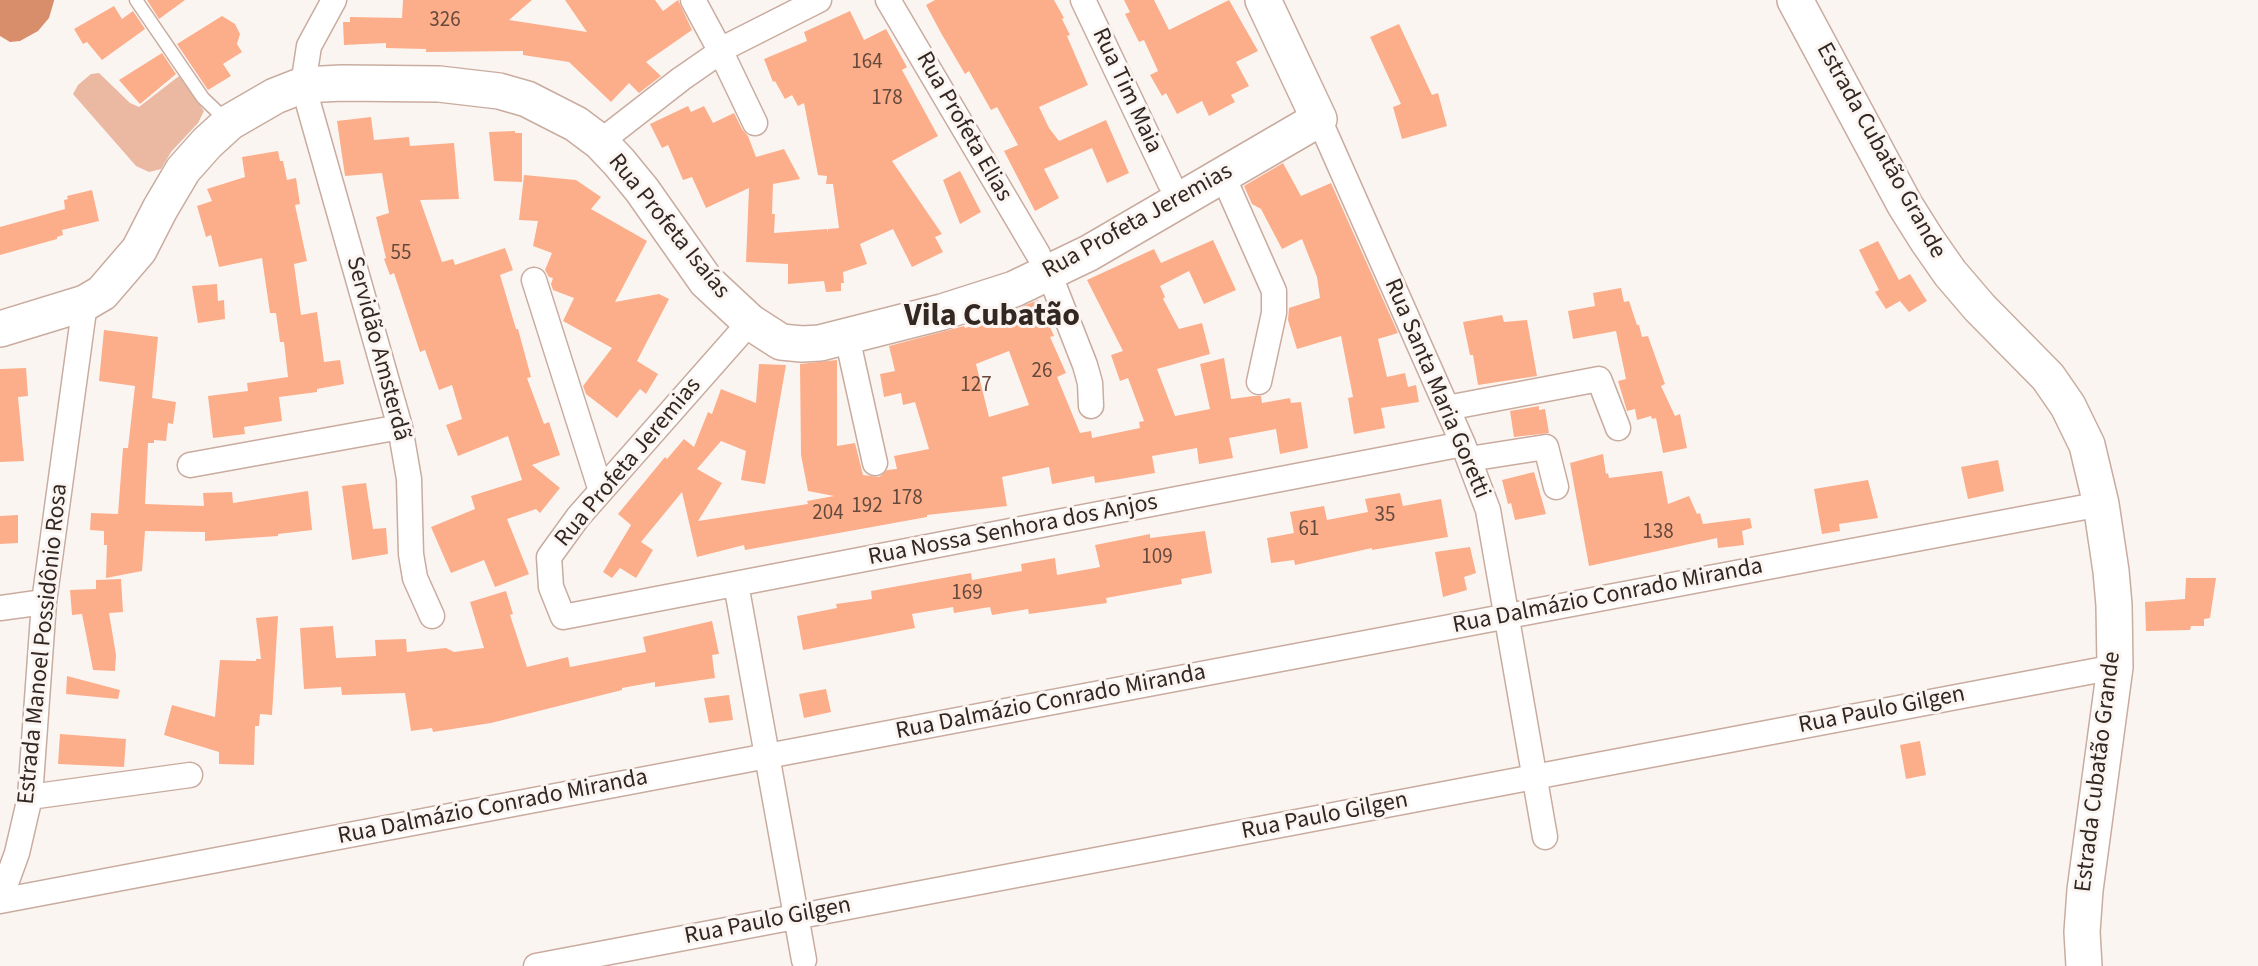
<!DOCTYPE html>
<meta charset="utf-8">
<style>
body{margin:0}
canvas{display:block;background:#fbf5f2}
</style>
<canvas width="2258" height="966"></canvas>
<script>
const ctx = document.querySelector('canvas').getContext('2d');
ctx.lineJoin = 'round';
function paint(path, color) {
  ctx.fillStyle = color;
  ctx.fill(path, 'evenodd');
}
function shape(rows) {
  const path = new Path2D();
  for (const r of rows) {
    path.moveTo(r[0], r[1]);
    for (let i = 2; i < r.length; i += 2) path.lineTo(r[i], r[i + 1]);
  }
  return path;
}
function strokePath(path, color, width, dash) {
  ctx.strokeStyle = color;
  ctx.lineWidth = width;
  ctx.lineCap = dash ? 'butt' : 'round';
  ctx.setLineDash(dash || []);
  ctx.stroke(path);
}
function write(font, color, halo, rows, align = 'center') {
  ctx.font = font + ' "Source Sans 3",sans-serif';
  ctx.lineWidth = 6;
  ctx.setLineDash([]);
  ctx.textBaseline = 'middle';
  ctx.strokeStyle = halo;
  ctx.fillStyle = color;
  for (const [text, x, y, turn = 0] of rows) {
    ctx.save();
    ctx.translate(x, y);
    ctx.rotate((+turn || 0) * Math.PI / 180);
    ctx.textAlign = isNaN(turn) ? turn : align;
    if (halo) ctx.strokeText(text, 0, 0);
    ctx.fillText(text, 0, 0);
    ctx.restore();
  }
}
paint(shape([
 [99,73,130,103,139,107,179,76,204,111,198,123,171,152,161,169,149,172,136,166,73,94,78,85,85,79,91,74]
]), '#ebb8a2');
paint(shape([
 [0,0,54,0,54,1,49,18,38,31,20,41,10,42,0,36]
]), '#d88e6b');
paint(shape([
 [147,0,185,0,159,19],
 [403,0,532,0,509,20,587,32,565,0,655,0,663,11,678,0,692,30,646,62,661,76,639,93,629,83,611,102,569,62,523,55,523,51,426,52,426,49,386,48,386,43,344,45,343,22,350,22,350,17,402,18],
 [935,0,1054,0,1064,18,1062,19,1070,35,1067,36,1088,85,1039,107,1049,128,1059,141,1106,120,1129,173,1107,183,1092,148,1044,169,1059,198,1035,211,1004,151,1018,145,997,107,991,110,969,71,965,74,941,33,926,5],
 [1124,0,1154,0,1169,30,1229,0,1258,51,1236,62,1249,86,1231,95,1235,102,1209,116,1202,101,1177,114,1166,93,1162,96,1150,75,1158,71,1144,40,1139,42,1125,14,1130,12],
 [114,6,122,19,133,11,145,29,102,60,87,42,83,44,74,29],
 [850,11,864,40,886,29,907,67,902,70,938,136,892,161,942,234,935,237,943,252,912,267,893,229,860,244,867,264,843,272,844,283,841,283,841,291,826,292,824,281,788,284,788,264,746,262,749,188,706,208,692,177,683,180,668,145,662,148,650,124,688,106,691,112,704,106,713,123,734,113,742,129,748,136,756,157,784,149,800,179,773,184,772,214,775,214,774,233,827,229,828,232,828,229,839,228,833,184,826,184,827,176,818,175,804,103,798,106,792,95,785,99,775,81,773,82,764,59,807,41,804,32],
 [222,16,235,24,240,34,237,44,242,52,223,64,231,76,208,90,177,44],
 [1399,24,1432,95,1438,93,1447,126,1402,139,1393,107,1401,104,1370,37],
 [162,53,176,74,140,104,119,80],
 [371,117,374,140,409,137,410,146,454,143,459,199,420,200,442,262,453,259,455,265,505,248,513,270,500,275,516,329,518,329,531,377,527,378,544,424,549,422,560,455,532,465,560,488,540,513,536,509,507,519,529,574,495,587,484,560,451,573,431,527,475,509,471,496,522,480,508,436,458,456,446,425,462,419,452,385,439,390,425,350,420,352,394,273,390,275,384,259,386,258,376,217,389,213,382,173,345,176,337,121],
 [515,131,515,133,522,133,522,182,494,181,489,132],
 [278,151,280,161,283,161,287,180,296,178,300,204,295,205,307,261,294,264,301,315,317,312,324,362,340,360,344,384,317,389,317,392,279,397,282,421,244,427,245,434,213,438,208,396,248,391,247,383,288,377,284,342,280,342,276,313,270,313,262,258,219,267,211,235,206,237,197,206,212,201,207,189,245,177,242,157],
 [1283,163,1301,196,1331,183,1398,333,1378,339,1387,377,1405,373,1408,387,1416,385,1419,402,1381,408,1385,428,1354,434,1348,398,1353,397,1341,336,1297,349,1288,320,1289,308,1320,298,1317,277,1302,239,1282,249,1261,209,1252,204,1244,186],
 [960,171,981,212,960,224,943,180],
 [524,175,576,180,601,197,591,209,647,241,615,302,659,294,669,299,637,361,658,374,646,394,640,389,617,418,586,394,583,386,612,348,563,321,574,298,553,290,551,284,553,278,549,277,545,270,552,253,533,246,538,221,519,220],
 [92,190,99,221,62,230,63,235,57,237,57,239,0,255,0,227,65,209,64,200,68,199,67,196],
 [1213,240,1236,290,1204,304,1189,271,1160,286,1165,297,1163,299,1179,329,1202,323,1210,354,1157,369,1175,416,1210,409,1200,364,1224,358,1231,399,1254,396,1261,396,1262,403,1290,398,1291,403,1301,402,1308,448,1280,454,1276,429,1229,438,1233,458,1199,464,1197,448,1152,456,1155,473,1120,479,1095,483,1094,476,1052,484,1049,467,1002,477,1007,506,927,515,927,517,745,550,744,545,697,557,682,492,641,542,653,550,636,578,620,568,612,578,603,572,631,525,618,514,665,457,667,459,684,439,694,447,708,412,712,414,721,389,756,403,759,364,786,365,765,484,741,480,746,451,721,441,697,469,722,483,698,521,808,504,807,501,834,496,808,491,801,455,800,364,837,360,837,446,855,443,863,475,879,477,887,470,897,469,894,456,929,449,915,402,903,405,901,393,884,397,880,374,895,371,889,346,964,326,965,328,1009,314,1008,312,1038,300,1054,336,1050,337,1066,373,1057,377,1080,433,1091,431,1092,438,1140,428,1139,422,1144,421,1128,378,1120,381,1111,355,1123,351,1087,280,1154,249,1161,263],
 [1009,351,1029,405,989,417,976,364],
 [1878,241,1899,280,1910,274,1927,301,1909,312,1900,301,1886,309,1875,292,1879,290,1859,250],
 [217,284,218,301,224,300,225,319,198,323,192,286],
 [1621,288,1624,302,1629,301,1637,325,1639,325,1642,337,1648,336,1665,384,1661,386,1675,416,1680,414,1687,448,1663,453,1656,418,1652,419,1651,416,1637,420,1635,409,1627,411,1618,381,1626,379,1616,331,1573,339,1568,311,1595,306,1593,293],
 [1502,315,1504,322,1527,320,1537,376,1478,385,1473,355,1470,355,1463,322],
 [104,330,158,337,152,398,176,402,173,424,168,423,166,441,154,440,154,443,148,443,145,504,204,506,203,493,232,492,233,503,308,491,312,530,278,534,278,536,205,541,205,532,145,531,142,571,106,578,107,545,104,545,104,531,90,530,91,513,118,514,123,448,128,448,135,386,99,381],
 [26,368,28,396,18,397,24,461,0,462,0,369],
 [1539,406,1539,410,1545,409,1549,433,1514,437,1510,411],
 [1603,454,1606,474,1608,473,1609,478,1662,471,1668,504,1689,496,1697,514,1700,513,1703,524,1750,518,1752,528,1742,531,1744,545,1718,548,1717,538,1589,566,1570,463],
 [1998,460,2004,491,1968,499,1961,467],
 [1534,472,1546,514,1515,520,1511,503,1508,504,1502,480],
 [1868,480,1878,518,1839,524,1840,531,1822,534,1814,489],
 [366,483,373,529,386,528,388,554,352,560,342,486],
 [1400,493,1403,506,1441,499,1448,537,1372,550,1372,548,1295,565,1294,560,1271,563,1267,538,1294,533,1290,512,1324,506,1327,520,1368,512,1365,499],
 [18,515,18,543,0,544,0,516],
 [1205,531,1212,573,1181,579,1182,584,1106,598,1107,603,1029,614,1028,609,992,615,990,607,954,613,953,607,912,614,915,628,803,650,797,616,837,608,836,604,872,599,871,591,971,573,972,580,1022,571,1021,564,1055,558,1057,575,1100,567,1095,545,1150,534,1150,538],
 [1470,547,1476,573,1464,577,1467,590,1443,597,1435,552],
 [2186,578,2216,578,2210,618,2204,619,2204,626,2191,626,2190,630,2146,631,2145,602,2185,599],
 [121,579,123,612,109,613,116,655,115,671,93,670,82,614,72,615,70,590,96,589,96,580],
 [506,591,513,614,510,615,527,667,568,657,570,667,646,652,643,637,712,621,719,654,712,655,715,678,655,687,655,682,622,688,622,690,491,723,433,732,432,728,411,731,405,693,342,695,341,687,304,689,300,628,333,626,336,658,376,656,375,640,406,639,407,652,446,648,454,652,484,648,470,602],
 [278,616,272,715,260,714,259,726,255,726,254,765,219,764,219,752,164,735,172,705,215,717,220,660,256,661,256,659,261,659,256,618],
 [67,676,120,690,118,699,66,694],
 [826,689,831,712,804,718,799,694],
 [729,695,733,720,709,723,704,698],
 [60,734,126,739,124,767,58,764],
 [1920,741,1926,775,1906,779,1900,745]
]), '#fcae8a');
const lane = shape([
 [136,0,203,98,226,120]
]);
const street = shape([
 [334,0,309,46,303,85,400,427,409,479,411,554,415,578,432,616],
 [693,0,721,52,755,123],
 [888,0,1038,254],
 [1083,0,1170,183],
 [1319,119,1463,444,1488,510,1545,837],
 [600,142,681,79,730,45,819,0],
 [1223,176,1274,291,1274,313,1259,382],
 [1049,273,1085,365,1090,383,1091,406],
 [534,280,601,491],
 [750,322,578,517,549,557,551,587,563,617,1463,444],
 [847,337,875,463],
 [1447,408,1599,379,1618,428],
 [1469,459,1546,447,1556,487],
 [190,465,400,427],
 [736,584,804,960],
 [0,608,44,602],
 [30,797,190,775],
 [0,900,17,853,30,797,44,602,85,303],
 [0,901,2101,504],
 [536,966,2115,667]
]);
const secondary = shape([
 [1795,0,1905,205,1927,240,1950,273,1980,308,2048,377,2068,406,2087,445,2101,504,2111,571,2114,605,2115,667,2085,890,2082,932,2084,966],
 [0,329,85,303,102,293,139,250,160,209,183,170,207,143,230,122,275,96,303,85,342,83,439,84,499,91,527,99,576,124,600,142,619,162,642,190,706,281,750,322,781,342,802,344,820,343,942,312,1014,289,1089,253,1319,119,1263,0]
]);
strokePath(lane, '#c9ac9f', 15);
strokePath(street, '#c9ac9f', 27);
strokePath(secondary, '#c9ac9f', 38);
strokePath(lane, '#fff', 12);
strokePath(street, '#fff', 24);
strokePath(secondary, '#fff', 35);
write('21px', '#65493c', null, [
 ["326",445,21],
 ["164",867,63],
 ["178",887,99],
 ["55",401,254],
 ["26",1042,372],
 ["127",976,386],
 ["178",907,499],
 ["192",867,507],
 ["204",828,514],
 ["35",1385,516],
 ["61",1309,530],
 ["138",1658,533],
 ["109",1157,558],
 ["169",967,594]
]);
write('24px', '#332722', '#fbf5f2', [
 ["Rua Tim Maia",1126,91,65],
 ["Rua Profeta Elias",963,127,60],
 ["Estrada Cubatão Grande",1880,151,61],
 ["Rua Profeta Jeremias",1138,222,-29],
 ["Rua Profeta Isaías",668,227,51],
 ["Servidão Amsterdã",377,349,75],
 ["Rua Santa Maria Goretti",1436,389,67],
 ["Rua Profeta Jeremias",629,463,-50],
 ["Rua Nossa Senhora dos Anjos",1013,531,-11],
 ["Rua Dalmázio Conrado Miranda",1608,597,-11],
 ["Estrada Manoel Possidônio Rosa",44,644,-84],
 ["Rua Dalmázio Conrado Miranda",1051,703,-11],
 ["Rua Paulo Gilgen",1882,711,-11],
 ["Estrada Cubatão Grande",2099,772,-83],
 ["Rua Dalmázio Conrado Miranda",493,808,-11],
 ["Rua Paulo Gilgen",1325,817,-11],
 ["Rua Paulo Gilgen",768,922,-11]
]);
write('bold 32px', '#332722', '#fbf5f2', [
 ["Vila Cubatão",992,318]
]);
</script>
